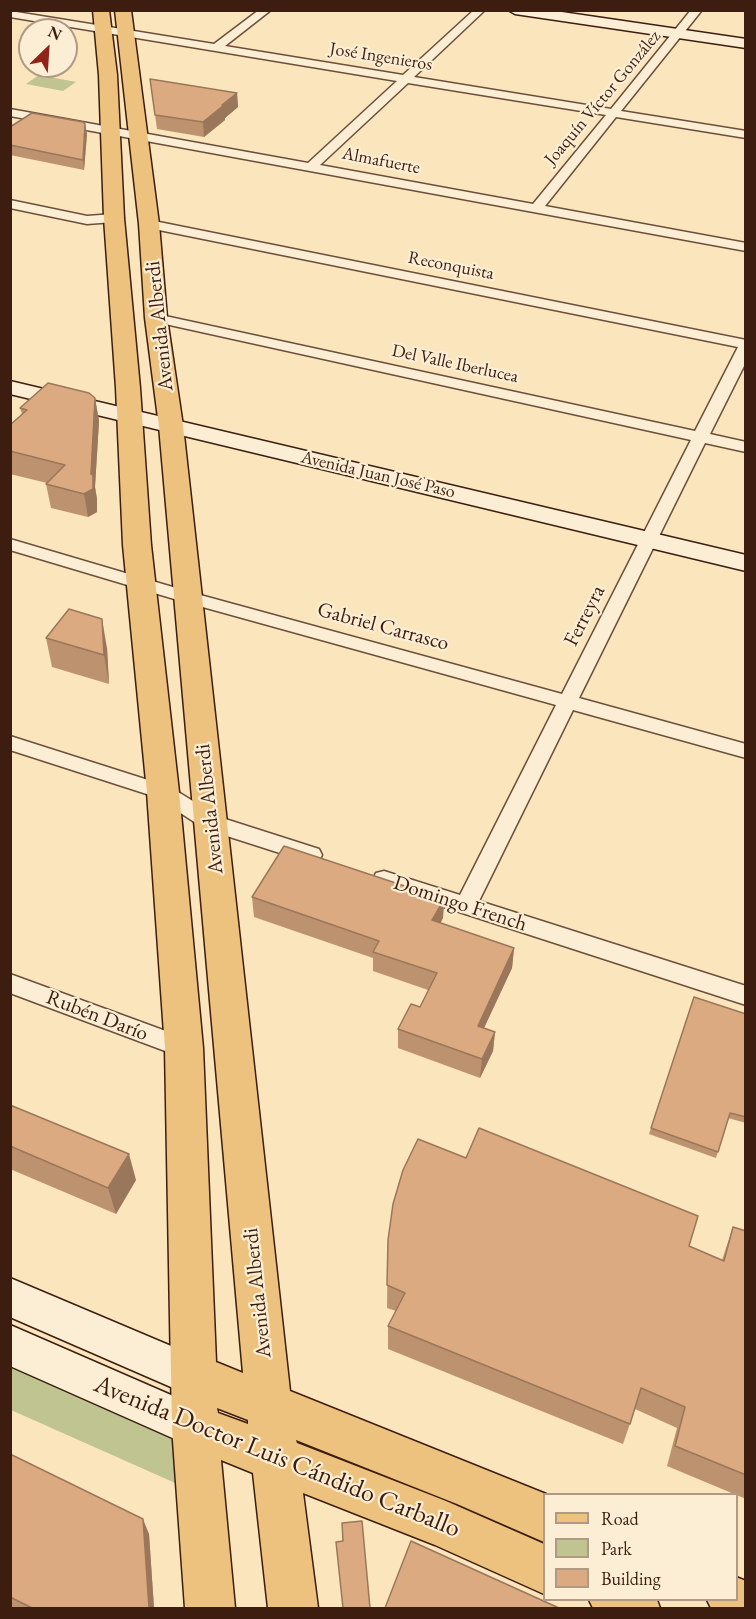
<!DOCTYPE html>
<meta charset="utf-8">
<style>
body{margin:0}
#map{position:relative;width:756px;height:1619px;overflow:hidden;background:#fae5bd;font-family:"EB Garamond",serif}
canvas{display:block}
.frame{position:absolute;inset:0;border:12px solid #3d1d10;pointer-events:none}
.legend{position:absolute;left:543px;top:1493px;width:195px;height:108px;box-sizing:border-box;background:#fceed4;border:2px solid #b09a86;margin:0;padding:8px 10px;list-style:none;font-size:18px;color:#3d1d10}
.legend li{display:flex;align-items:center;gap:12px;height:30px}
.legend b{width:30px;border:2px solid #b09a86}
.north{position:absolute;left:18px;top:18px;width:60px;height:60px;box-sizing:border-box;background:#fceed4;border:2px solid #b09a86;border-radius:50%;rotate:25deg;font-size:16px;font-weight:700;line-height:24px;text-align:center;color:#3d1d10}
.north::after{content:'';display:block;margin:auto;width:21px;height:27px;background:#8f2418;clip-path:polygon(50% 0,100% 100%,50% 72%,0 100%)}
</style>
<div id="map">
<canvas width="756" height="1619"></canvas>
<div class="frame"></div>
<ul class="legend">
<li><b style="height:8px;background:#edc27e"></b>Road</li>
<li><b style="height:16px;background:#bfc490"></b>Park</li>
<li><b style="height:16px;background:#dcaa80"></b>Building</li>
</ul>
<div class="north">N</div>
</div>
<script>
const ctx = document.querySelector('canvas').getContext('2d');
ctx.lineJoin = 'round';
function paint(path, color) {
  ctx.fillStyle = color;
  ctx.fill(path, 'evenodd');
}
function shape(rows) {
  const path = new Path2D();
  for (const r of rows) {
    path.moveTo(r[0], r[1]);
    for (let i = 2; i < r.length; i += 2) path.lineTo(r[i], r[i + 1]);
  }
  return path;
}
function strokePath(path, color, width, dash) {
  ctx.strokeStyle = color;
  ctx.lineWidth = width;
  ctx.lineCap = dash ? 'butt' : 'round';
  ctx.setLineDash(dash || []);
  ctx.stroke(path);
}
function write(font, color, halo, rows, align = 'center') {
  ctx.font = font + ' "EB Garamond",serif';
  ctx.lineWidth = 4.5;
  ctx.setLineDash([]);
  ctx.textBaseline = 'middle';
  ctx.strokeStyle = halo;
  ctx.fillStyle = color;
  for (const [text, x, y, turn = 0] of rows) {
    ctx.save();
    ctx.translate(x, y);
    ctx.rotate((+turn || 0) * Math.PI / 180);
    ctx.textAlign = isNaN(turn) ? turn : align;
    if (halo) ctx.strokeText(text, 0, 0);
    ctx.fillText(text, 0, 0);
    ctx.restore();
  }
}
paint(shape([
 [39,75,76,82,63,91,26,84],
 [11,1363,180,1437,191,1490,11,1410]
]), '#bfc490');
const street = shape([
 [259,10,271,10,225,46,403,75,474,10,485,10,414,77,611,109,691,10,702,10,621,111,746,131,746,138,616,117,545,206,746,243,746,251,10,116,10,109,308,163,397,81,10,17,10,11,214,44,259,10],
 [408,83,606,115,533,204,320,165,408,83],
 [10,200,87,216,114,214,120,218,114,222,87,224,10,208,10,200],
 [149,220,746,340,746,362,710,434,746,442,746,452,705,443,579,698,746,744,746,758,573,710,479,901,746,986,746,1005,376,885,373,879,376,873,384,871,460,895,556,705,181,601,10,550,10,539,193,593,562,694,691,440,156,322,149,318,156,314,695,431,738,347,144,227,142,224,144,221,149,220],
 [10,736,170,787,219,817,319,849,322,855,319,861,311,863,205,829,156,797,10,750,10,736],
 [10,974,193,1041,196,1048,193,1055,184,1058,10,993,10,974]
]);
const secondary = shape([
 [508,10,548,10,746,39,746,48,515,14,508,10],
 [10,381,746,555,746,571,10,394,10,381],
 [10,1278,209,1362,215,1376,209,1390,194,1397,10,1317,10,1278],
 [10,1325,210,1412,216,1427,210,1442,195,1448,10,1366,10,1325]
]);
const primary = shape([
 [93,10,109,10,117,75,124,218,140,388,151,545,179,792,203,1048,216,1362,243,1373,159,426,145,318,139,224,115,10,131,10,159,224,167,318,183,426,290,1391,546,1494,544,1542,457,1504,296,1440,297,1443,446,1501,544,1544,544,1594,435,1545,303,1493,318,1608,268,1608,253,1473,221,1460,235,1608,185,1608,172,1427,165,1048,147,792,123,545,116,388,104,218,99,75,93,10],
 [217,1408,248,1420,248,1424,218,1413,217,1408],
 [736,1577,746,1581,746,1608,711,1608,707,1600,736,1600,736,1577],
 [589,1600,657,1600,660,1608,593,1608,589,1600]
]);
strokePath(street, '#6c4f3b', 3);
strokePath(secondary, '#3d1d10', 3);
strokePath(primary, '#3d1d10', 3);
paint(street, '#fceed4');
paint(secondary, '#fceed4');
paint(primary, '#edc27e');
paint(shape([
 [150,79,237,93,238,107,225,118,225,120,204,137,157,129],
 [85,124,87,134,84,170,10,155,10,127],
 [95,398,99,421,95,487,97,499,97,512,88,517,51,508,46,484,47,483,10,474,10,425,22,414,20,408],
 [46,638,107,648,109,684,52,667],
 [252,897,444,899,443,918,440,923,514,948,512,968,484,1028,495,1032,493,1051,480,1078,398,1048,398,1029,420,1007,428,990,373,971,373,958,254,917],
 [746,1014,746,1123,728,1118,716,1158,649,1134,651,1128],
 [10,1105,136,1180,116,1214,10,1169],
 [733,1227,746,1231,746,1499,667,1466,677,1428,635,1409,623,1444,388,1349,388,1326,396,1311,387,1308,388,1240,689,1246,722,1260],
 [10,1454,149,1534,154,1608,15,1608,10,1606]
]), '#bd926e');
paint(shape([
 [237,93,238,107,225,118,225,120,204,137,203,122],
 [85,124,87,134,84,170,83,160],
 [95,398,99,421,95,487,97,499,97,512,88,517,84,494,91,474],
 [102,619,107,648,109,684,104,655],
 [444,899,443,918,432,940,432,920],
 [514,948,512,968,476,1045,478,1026],
 [495,1032,493,1051,480,1078,482,1059],
 [129,1154,136,1180,116,1214,108,1188],
 [143,1519,149,1534,154,1608,149,1608]
]), '#9a775a');
const building = shape([
 [150,79,237,93,222,105,224,105,203,122,155,115,150,79],
 [32,113,83,122,85,124,83,160,10,145,10,127,32,113],
 [48,383,89,393,95,398,91,474,93,475,93,489,84,494,46,484,65,465,10,451,10,425,27,410,20,408,48,383],
 [69,609,102,619,104,655,46,638,69,609],
 [284,846,444,899,432,920,514,948,478,1026,495,1032,482,1059,398,1029,411,1004,420,1007,437,973,373,952,379,941,252,897,284,846],
 [694,997,746,1014,746,1117,730,1113,718,1152,651,1128,694,997],
 [10,1105,129,1154,108,1188,10,1146,10,1105],
 [479,1128,698,1216,689,1246,724,1261,733,1227,746,1231,746,1475,675,1446,685,1407,641,1388,630,1424,388,1326,405,1293,387,1285,388,1240,393,1204,403,1170,418,1139,466,1158,479,1128],
 [10,1454,143,1519,149,1608,32,1608,10,1597,10,1454],
 [362,1521,370,1608,343,1608,336,1542,343,1541,342,1523,362,1521],
 [411,1541,559,1608,385,1608,411,1541]
]);
paint(building, '#dcaa80');
strokePath(building, '#9a775a', 1.5);
write('18px', '#3d1d10', '#fceed4', [
 ["José Ingenieros",381,57,9],
 ["Joaquín Víctor González",603,98,-50],
 ["Almafuerte",381,161,11],
 ["Reconquista",451,266,11],
 ["Del Valle Iberlucea",455,364,12],
 ["Avenida Juan José Paso",378,475,13]
]);
write('21px', '#3d1d10', '#fceed4', [
 ["Avenida Alberdi",160,326,-96],
 ["Ferreyra",585,616,-63],
 ["Gabriel Carrasco",383,627,15],
 ["Avenida Alberdi",210,809,-96],
 ["Domingo French",460,904,18],
 ["Rubén Darío",97,1016,21],
 ["Avenida Alberdi",258,1293,-96]
]);
write('26px', '#3d1d10', '#fceed4', [
 ["Avenida Doctor Luis Cándido Carballo",277,1457,22]
]);
</script>
